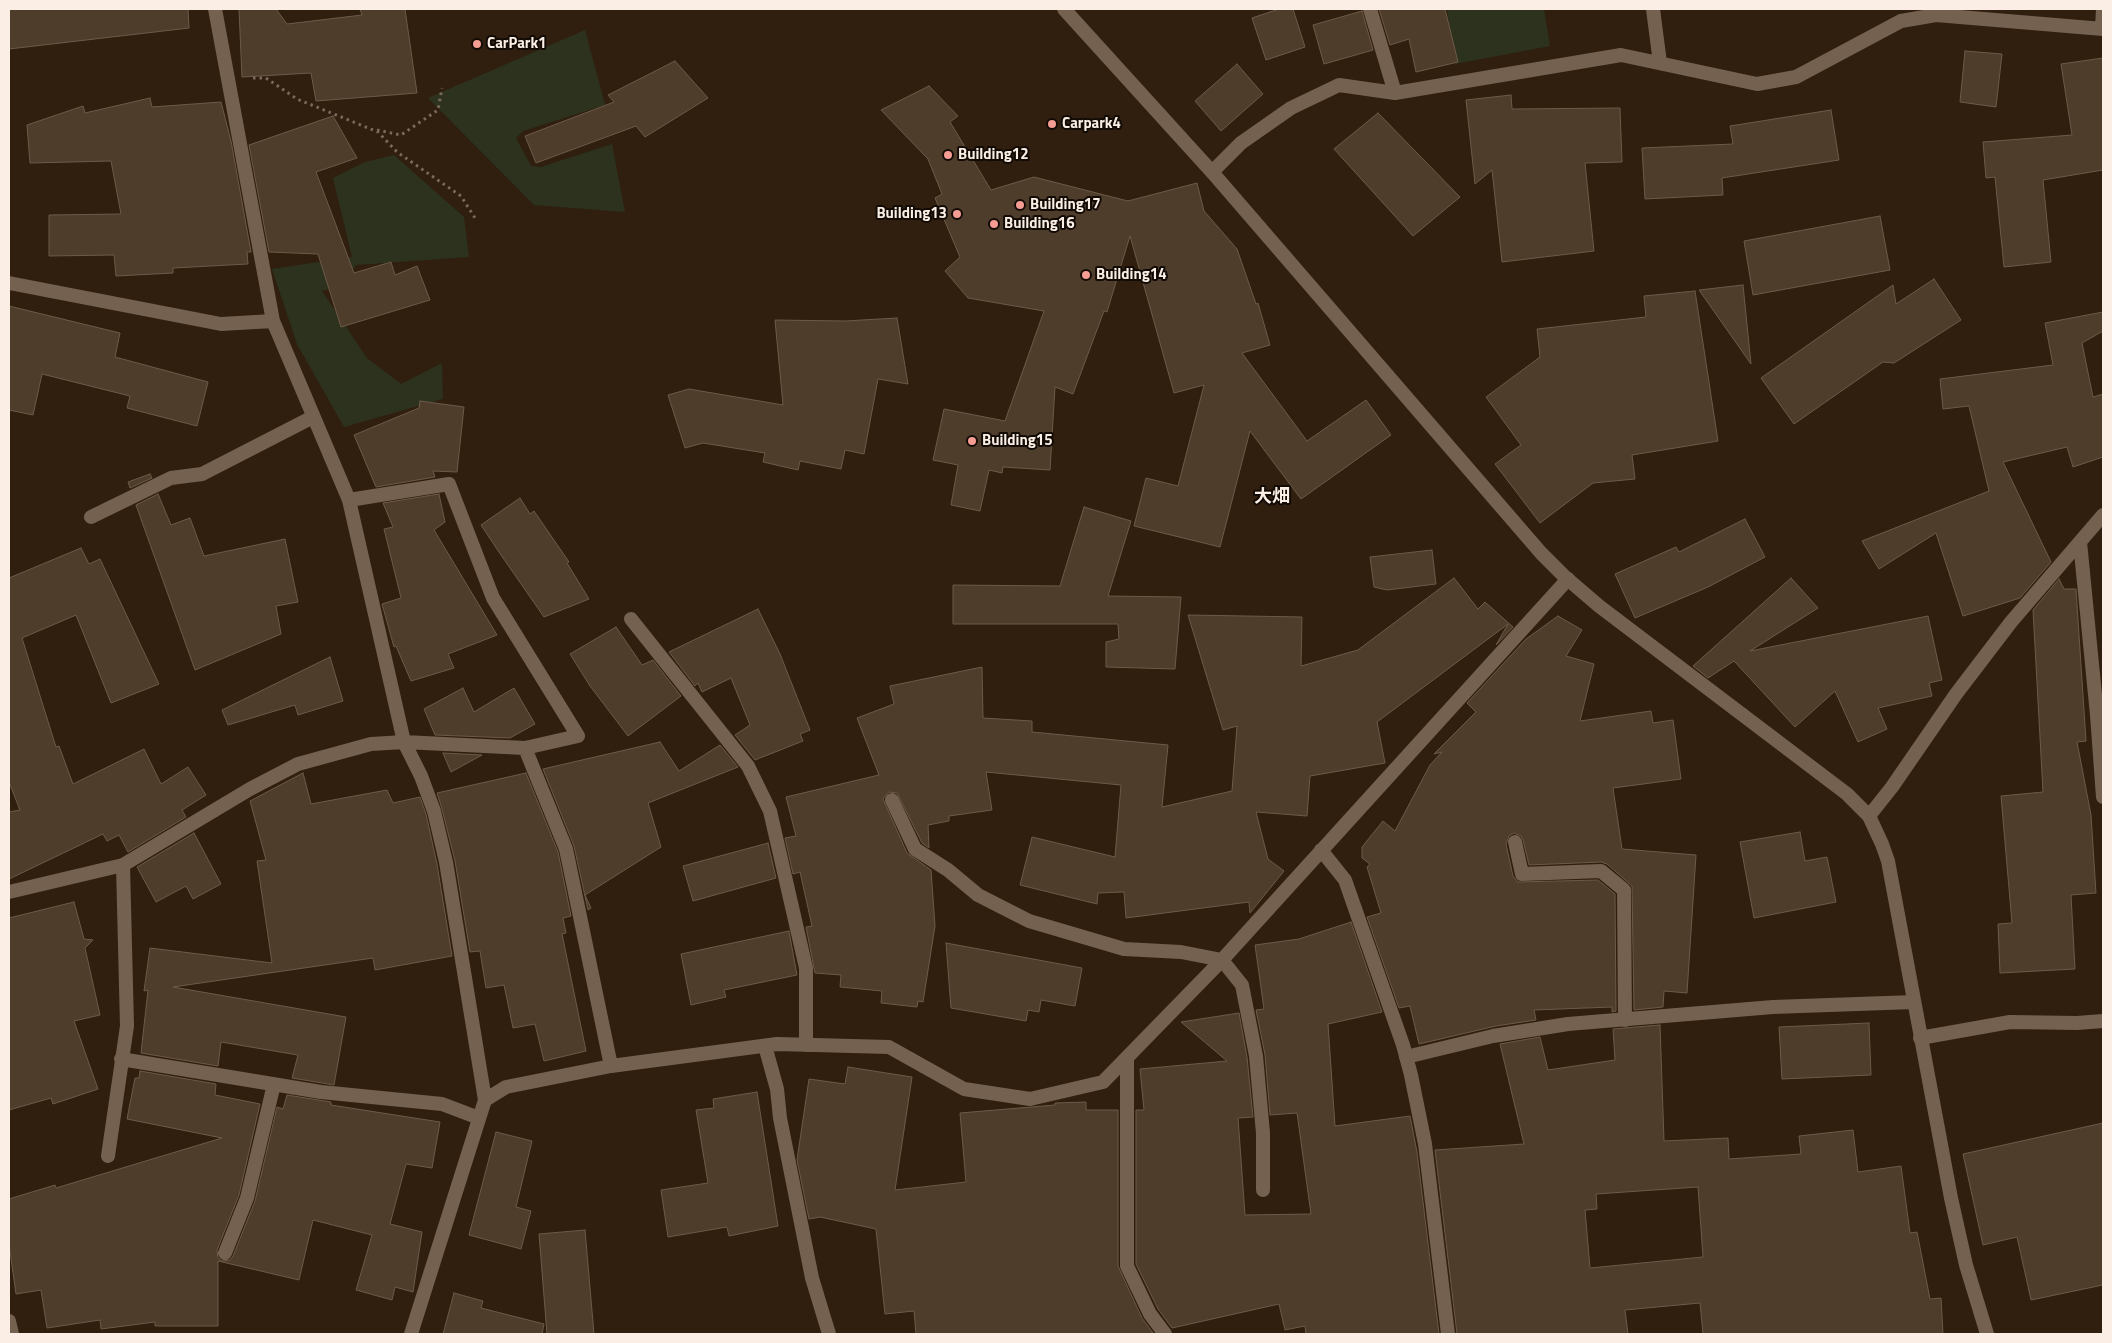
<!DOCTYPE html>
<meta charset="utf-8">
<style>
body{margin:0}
#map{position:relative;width:2112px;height:1343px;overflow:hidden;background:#301f0f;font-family:"Titillium Web",sans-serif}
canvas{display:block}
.frame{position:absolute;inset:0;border:10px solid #fbefe5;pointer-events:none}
</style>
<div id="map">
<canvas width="2112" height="1343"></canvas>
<div class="frame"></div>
</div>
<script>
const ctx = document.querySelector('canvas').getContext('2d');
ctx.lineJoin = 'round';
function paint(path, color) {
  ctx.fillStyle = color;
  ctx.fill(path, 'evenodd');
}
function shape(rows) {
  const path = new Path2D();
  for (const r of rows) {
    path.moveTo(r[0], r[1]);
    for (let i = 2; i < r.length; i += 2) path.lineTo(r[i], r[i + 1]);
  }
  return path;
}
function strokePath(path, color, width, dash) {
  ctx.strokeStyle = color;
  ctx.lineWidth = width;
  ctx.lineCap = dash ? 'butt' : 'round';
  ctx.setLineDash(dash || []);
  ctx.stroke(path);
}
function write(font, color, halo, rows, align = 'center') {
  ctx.font = font + ' "Titillium Web","Noto Sans JP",sans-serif';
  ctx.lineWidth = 4;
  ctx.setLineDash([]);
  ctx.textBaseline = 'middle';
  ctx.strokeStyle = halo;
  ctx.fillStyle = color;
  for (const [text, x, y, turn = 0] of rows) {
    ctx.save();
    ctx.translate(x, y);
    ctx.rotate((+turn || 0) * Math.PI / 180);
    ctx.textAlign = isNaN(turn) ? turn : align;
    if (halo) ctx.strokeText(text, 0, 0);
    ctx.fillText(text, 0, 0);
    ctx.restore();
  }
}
paint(shape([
 [1447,9,1544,9,1550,46,1455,64],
 [585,30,605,105,523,131,516,138,531,166,541,167,612,144,625,212,534,205,428,98],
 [394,155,464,217,469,257,356,265,341,285,322,291,367,358,401,384,442,363,443,399,344,427,297,344,272,269,352,257,333,178,365,162]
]), '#2d321f');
const building = shape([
 [9,9,188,9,189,28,9,49,9,9],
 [239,9,276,9,287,24,362,15,360,9,405,9,417,93,316,101,311,73,242,77,239,9],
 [1279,9,1293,9,1305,47,1266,60,1252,18,1279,9],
 [1379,9,1445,9,1458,62,1416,72,1409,39,1390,45,1379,9],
 [1362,11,1373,50,1324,64,1313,25,1362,11],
 [1965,51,2002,54,1996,107,1960,102,1965,51],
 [2103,58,2103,170,2043,180,2051,262,2004,267,1995,177,1986,178,1983,142,2072,135,2061,64,2103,58],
 [675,61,708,98,645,137,636,126,536,163,525,136,614,102,608,95,675,61],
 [1237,64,1263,94,1221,131,1195,101,1237,64],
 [929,86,958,116,950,122,991,190,1034,177,1128,201,1197,183,1204,211,1237,249,1256,304,1258,303,1270,345,1242,353,1307,441,1366,400,1391,435,1301,499,1250,431,1220,547,1134,526,1146,478,1178,486,1204,385,1174,393,1130,236,1107,312,1104,311,1073,394,1055,387,1050,470,1003,467,1002,473,989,470,980,511,951,505,958,465,933,460,944,409,1005,421,1044,311,968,298,945,271,960,257,935,198,942,194,928,159,881,110,929,86],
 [1511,95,1512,109,1620,108,1622,162,1585,163,1594,251,1502,262,1492,170,1475,184,1466,100,1511,95],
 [150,98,152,107,221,102,231,141,251,252,247,252,248,264,173,268,173,273,116,276,114,255,49,256,49,215,121,214,111,161,30,163,27,125,83,106,85,113,150,98],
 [1831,110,1839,160,1722,178,1723,195,1645,199,1642,148,1733,144,1730,126,1831,110],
 [1378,113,1460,197,1413,236,1334,149,1378,113],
 [333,116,357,158,316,172,354,273,391,262,395,275,417,266,430,300,341,327,318,254,269,252,249,145,333,116],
 [1880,216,1890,270,1753,295,1744,241,1880,216],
 [1934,279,1961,320,1894,363,1883,362,1794,424,1761,378,1893,285,1896,304,1934,279],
 [1743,285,1751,364,1699,290,1743,285],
 [1695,291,1718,441,1632,455,1635,479,1593,483,1540,523,1495,464,1521,445,1486,397,1540,357,1537,329,1646,317,1644,296,1695,291],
 [9,306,120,333,115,357,208,382,197,426,127,408,130,396,42,374,33,415,9,410,9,306],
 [2103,312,2103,331,2082,343,2093,397,2103,394,2103,457,2073,467,2067,447,2003,462,2051,562,2020,598,1963,616,1936,533,1879,569,1862,541,1989,491,1969,406,1943,409,1940,379,2053,365,2045,323,2103,312],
 [897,318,908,384,878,379,864,454,845,450,841,469,800,461,798,470,763,462,765,453,703,443,685,448,668,395,689,389,783,405,775,320,845,321,897,318],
 [420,401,464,407,457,472,433,471,435,477,376,487,354,435,419,408,420,401],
 [150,474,152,478,130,488,128,482,150,474],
 [158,494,171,525,190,518,204,556,285,539,298,602,276,606,281,634,195,670,136,505,158,494],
 [439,494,445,522,434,530,497,635,448,654,454,668,411,681,396,646,394,647,382,604,401,598,384,529,393,527,383,503,439,494],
 [520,498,530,514,534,511,569,562,567,563,589,599,544,617,501,555,481,525,520,498],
 [1084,507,1131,521,1108,596,1181,597,1175,669,1106,667,1106,642,1119,639,1118,624,953,624,953,585,1060,586,1084,507],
 [1745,519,1765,557,1708,587,1635,618,1615,574,1676,547,1679,552,1745,519],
 [81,548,89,564,100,559,159,684,111,703,76,615,22,638,56,747,59,746,73,784,144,749,161,784,188,767,206,795,182,810,186,817,128,852,119,835,107,841,103,834,9,879,9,812,20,810,9,782,9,578,81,548],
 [1432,550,1436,584,1387,590,1374,587,1370,557,1432,550],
 [1454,578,1478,609,1485,602,1513,627,1496,645,1508,624,1377,722,1385,763,1310,776,1307,816,1256,812,1268,859,1284,871,1250,913,1249,902,1126,918,1124,892,1098,893,1097,904,1020,885,1032,837,1115,857,1121,785,986,772,992,810,949,816,949,821,928,825,929,848,922,843,897,793,889,792,883,799,907,853,931,870,935,926,923,1002,918,1001,917,1007,881,1003,882,991,840,987,841,975,815,973,806,927,812,926,800,872,793,874,785,838,796,836,786,797,879,775,857,718,894,704,890,686,982,667,983,718,1032,721,1032,732,1168,745,1162,807,1232,791,1237,726,1223,730,1188,615,1302,617,1301,666,1358,650,1454,578],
 [1791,578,1818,608,1750,651,1928,616,1942,680,1929,683,1932,696,1878,708,1887,729,1858,742,1835,691,1795,727,1734,661,1708,678,1693,666,1791,578],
 [2059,579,2064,589,2076,589,2086,741,2077,742,2091,815,2096,893,2071,895,2075,969,2000,973,1998,924,2012,923,2001,796,2043,792,2033,610,2059,579],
 [758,609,780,654,810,730,800,734,803,741,755,760,735,735,750,725,731,678,702,692,698,683,695,686,669,652,758,609],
 [1558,616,1582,630,1566,656,1594,664,1580,721,1651,711,1653,723,1673,720,1681,779,1613,788,1622,849,1696,855,1687,993,1664,991,1663,1007,1634,1010,1632,886,1607,864,1601,862,1529,865,1523,840,1521,836,1514,833,1509,836,1506,844,1513,876,1518,882,1598,880,1615,894,1616,1011,1612,1012,1612,1007,1534,1010,1536,1020,1496,1026,1419,1044,1410,1006,1399,1008,1367,917,1381,913,1367,867,1370,864,1362,858,1362,847,1383,821,1395,831,1430,765,1442,752,1434,754,1476,712,1467,703,1526,639,1558,616],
 [616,627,642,665,653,660,681,696,628,736,590,686,570,654,616,627],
 [330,657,343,701,298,715,295,705,228,725,222,710,330,657],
 [463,688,474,712,514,688,535,724,510,738,435,735,424,709,463,688],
 [660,742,679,771,720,745,738,767,648,803,661,847,585,895,591,908,588,910,574,846,543,769,660,742],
 [443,753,482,755,451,772,443,753],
 [303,773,311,804,387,790,393,803,420,797,426,814,437,864,452,956,375,970,373,958,173,987,346,1017,334,1085,292,1078,298,1055,221,1042,218,1066,141,1053,148,990,144,991,150,948,272,963,257,861,266,860,250,801,303,773],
 [526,773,558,852,571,916,563,918,566,933,562,934,586,1051,544,1061,535,1024,513,1028,504,985,486,988,480,951,470,952,455,861,442,809,437,793,526,773],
 [1800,832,1805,861,1827,857,1836,902,1754,918,1740,842,1800,832],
 [194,833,221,884,193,899,186,886,156,902,137,867,194,833],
 [768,843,776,878,693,901,683,866,768,843],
 [74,902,84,939,93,940,85,948,100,1015,74,1021,98,1089,53,1104,51,1098,9,1110,9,918,74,902],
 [1351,922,1382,1012,1328,1024,1335,1126,1410,1116,1417,1152,1439,1334,1306,1334,1305,1326,1285,1330,1279,1304,1172,1328,1158,1309,1136,1264,1136,1110,1144,1110,1140,1069,1227,1061,1181,1022,1239,1013,1247,1057,1253,1117,1238,1118,1245,1215,1311,1214,1297,1113,1270,1115,1265,1055,1256,1010,1264,1009,1255,945,1299,939,1351,922],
 [789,931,797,975,724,990,726,997,691,1005,681,954,789,931],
 [946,943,1082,968,1075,1006,1041,1000,1039,1012,1028,1010,1026,1021,951,1008,946,943],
 [1869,1023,1871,1075,1782,1079,1779,1027,1869,1023],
 [1660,1025,1664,1141,1728,1138,1729,1159,1801,1154,1799,1136,1853,1130,1858,1172,1901,1166,1910,1233,1917,1232,1930,1299,1941,1298,1943,1334,1703,1334,1700,1303,1625,1310,1628,1334,1457,1334,1435,1150,1524,1144,1500,1044,1540,1037,1548,1070,1615,1060,1613,1029,1660,1025],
 [1698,1187,1703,1257,1590,1268,1585,1210,1597,1209,1596,1194,1698,1187],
 [848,1067,912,1077,895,1190,966,1182,960,1113,1055,1105,1055,1103,1086,1102,1086,1110,1118,1110,1118,1266,1142,1318,1153,1333,1146,1334,916,1334,914,1311,885,1314,876,1229,820,1217,809,1219,797,1160,809,1079,845,1084,848,1067],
 [140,1071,216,1084,215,1095,260,1104,239,1195,217,1250,218,1258,222,1261,230,1260,233,1256,255,1201,277,1107,283,1109,287,1095,331,1102,331,1105,440,1122,432,1168,406,1164,390,1224,422,1232,413,1292,395,1287,392,1300,356,1290,372,1235,313,1220,299,1280,218,1261,218,1326,155,1326,155,1322,101,1329,100,1320,47,1328,41,1290,16,1294,9,1244,9,1199,55,1185,56,1188,222,1138,127,1119,135,1078,139,1078,140,1071],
 [757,1092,778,1226,729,1236,727,1227,668,1237,661,1190,708,1183,696,1110,714,1108,713,1099,757,1092],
 [2103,1123,2103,1285,2031,1300,2017,1237,1983,1245,1963,1154,2103,1123],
 [496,1132,532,1141,516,1207,531,1211,521,1249,469,1235,496,1132],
 [585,1230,594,1334,547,1334,539,1234,585,1230],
 [454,1293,483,1301,481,1308,544,1324,542,1334,443,1334,454,1293]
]);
paint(building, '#4f3d2c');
strokePath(building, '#6d5a48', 1);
strokePath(shape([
 [253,78,266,78,297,99,378,132,397,152,461,196,475,218],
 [377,130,401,135,438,110,442,88]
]), '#7a6a5c', 3, [2.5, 4]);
strokePath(shape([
 [1515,842,1522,874,1601,871,1624,890,1625,1020],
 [1222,960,1242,985,1256,1056,1263,1133,1263,1190]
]), '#75614f', 14);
strokePath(shape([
 [215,9,273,321,349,500,404,742,421,776,434,811,446,862,485,1100],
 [1370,9,1395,93],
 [1653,9,1660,63],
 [2102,29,2103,9],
 [1212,172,1241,143,1291,108,1339,85,1395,93,1621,55,1757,84,1796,77,1901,21,1936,15,2103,29],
 [9,283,221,324,273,321],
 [91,517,171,478,202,474,313,417],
 [2080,542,2097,715,2103,797],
 [631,619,748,766,770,811,806,968,806,1045],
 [525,748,566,849,611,1066],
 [892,800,915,849,948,870,978,895,1029,921,1124,949,1181,952,1222,960],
 [1869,816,1892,787,1956,694,2011,622,2103,515],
 [1321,850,1345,880,1403,1045,1411,1075,1425,1144,1448,1334],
 [9,892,123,865,250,789,298,764,371,744,404,742,525,748,578,736,493,598,449,484,349,500],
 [1920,1038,2010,1022,2077,1023,2103,1021],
 [765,1046,777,1089,780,1118,812,1278,829,1334],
 [1406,1057,1493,1036,1568,1024,1773,1007,1914,1002],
 [1127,1058,1127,1266,1150,1314,1165,1334],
 [121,1059,321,1092,442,1104,479,1118],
 [108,1156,127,1026,123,865],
 [225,1253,247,1198,274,1084],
 [9,1321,12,1334],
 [411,1334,485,1100,506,1087,611,1066,777,1044,889,1047,964,1089,1030,1099,1103,1082,1222,960,1568,579]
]), '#75614f', 14);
strokePath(shape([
 [1064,9,1212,172,1541,553,1564,576,1599,606,1847,794,1869,816,1882,844,1888,861,1951,1198,1966,1265,1987,1334]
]), '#75614f', 14);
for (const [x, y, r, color] of [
 [477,44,5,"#f59c93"],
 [1052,124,5,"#f59c93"],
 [948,155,5,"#f59c93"],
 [1020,205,5,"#f59c93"],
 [957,214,5,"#f59c93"],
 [994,224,5,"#f59c93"],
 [1086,275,5,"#f59c93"],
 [972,441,5,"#f59c93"]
]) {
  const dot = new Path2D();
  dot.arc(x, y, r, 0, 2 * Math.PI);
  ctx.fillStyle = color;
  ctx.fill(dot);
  strokePath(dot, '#120b05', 2);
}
write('bold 15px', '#fbefe5', '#120b05', [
 ["CarPark1",487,44],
 ["Carpark4",1062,124],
 ["Building12",958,155],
 ["Building17",1030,205],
 ["Building13",947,214,"right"],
 ["Building16",1004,224],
 ["Building14",1096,275],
 ["Building15",982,441]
], 'left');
write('bold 18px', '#fbefe5', '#120b05', [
 ["大畑",1272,498]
]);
</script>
